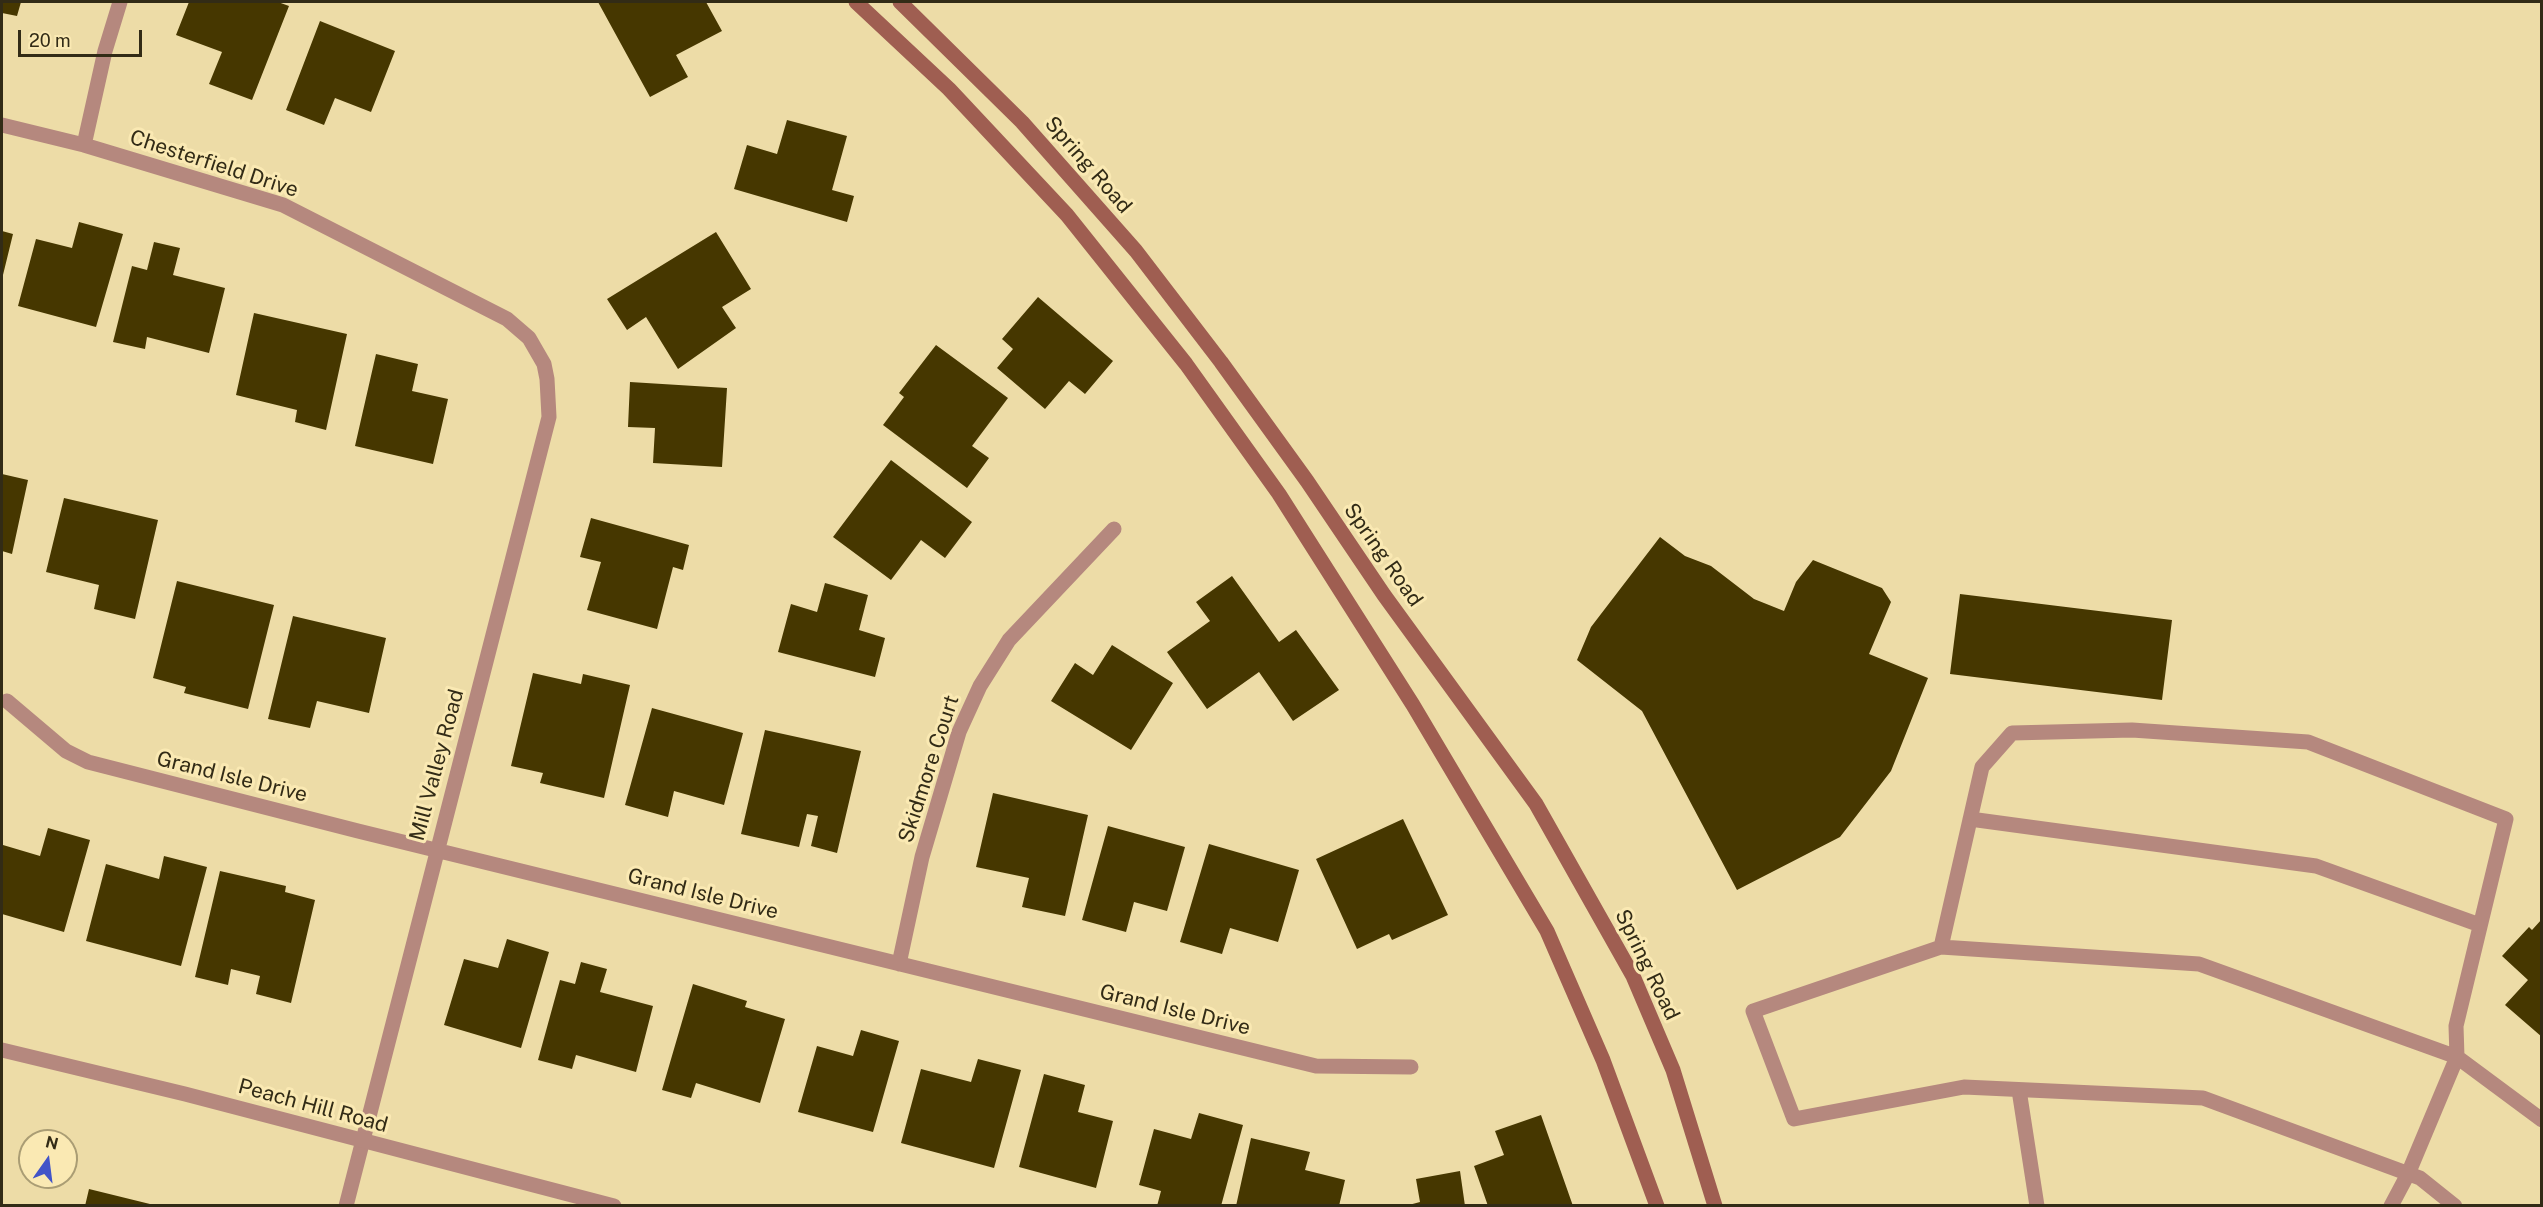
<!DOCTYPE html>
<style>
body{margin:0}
#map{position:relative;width:2543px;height:1207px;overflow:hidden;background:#eddca7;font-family:"Public Sans",sans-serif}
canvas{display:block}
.frame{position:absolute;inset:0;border:3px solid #322b16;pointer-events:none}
.north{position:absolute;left:18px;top:1129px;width:60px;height:60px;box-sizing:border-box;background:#fae9b3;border:2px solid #aa9d74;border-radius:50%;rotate:14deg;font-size:16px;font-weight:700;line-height:24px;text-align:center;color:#322b16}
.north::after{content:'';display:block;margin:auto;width:21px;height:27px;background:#4254c8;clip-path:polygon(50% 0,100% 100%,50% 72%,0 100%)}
.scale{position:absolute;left:18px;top:30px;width:124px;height:27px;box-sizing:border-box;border:3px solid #322b16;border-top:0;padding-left:8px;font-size:18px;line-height:21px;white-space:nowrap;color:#322b16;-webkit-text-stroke:4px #fae9b3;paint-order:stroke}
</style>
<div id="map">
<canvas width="2543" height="1207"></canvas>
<div class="frame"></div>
<div class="north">N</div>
<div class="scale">20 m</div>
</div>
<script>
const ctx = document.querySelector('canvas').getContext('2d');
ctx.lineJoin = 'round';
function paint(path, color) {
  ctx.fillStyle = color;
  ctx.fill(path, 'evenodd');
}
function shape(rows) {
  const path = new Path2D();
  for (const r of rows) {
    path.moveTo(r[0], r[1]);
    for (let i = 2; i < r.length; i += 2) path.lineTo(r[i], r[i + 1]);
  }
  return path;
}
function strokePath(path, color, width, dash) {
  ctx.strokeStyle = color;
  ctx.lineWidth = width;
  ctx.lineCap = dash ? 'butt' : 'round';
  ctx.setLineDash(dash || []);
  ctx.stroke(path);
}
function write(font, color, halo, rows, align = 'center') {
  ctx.font = font + ' "Public Sans",sans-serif';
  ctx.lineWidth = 6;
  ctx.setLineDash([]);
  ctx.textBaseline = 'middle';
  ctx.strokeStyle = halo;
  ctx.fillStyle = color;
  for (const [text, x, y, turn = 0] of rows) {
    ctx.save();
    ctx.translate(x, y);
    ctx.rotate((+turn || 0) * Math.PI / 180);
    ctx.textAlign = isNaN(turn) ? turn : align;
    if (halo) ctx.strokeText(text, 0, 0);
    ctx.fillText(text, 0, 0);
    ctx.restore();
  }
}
paint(shape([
 [2,2,21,2,17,16,2,13],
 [189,2,278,2,289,6,252,100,209,84,222,52,176,35],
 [598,2,706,2,722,31,676,55,688,77,650,97],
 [320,21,395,51,371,112,335,98,324,125,286,110],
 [787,120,847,136,832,190,854,196,847,222,734,189,747,145,777,154],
 [79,222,123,234,96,327,18,306,36,239,72,248],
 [2,231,13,234,2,279],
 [716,232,751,289,722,307,736,328,678,369,646,317,627,330,607,299],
 [154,242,180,248,173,275,225,288,209,353,147,337,145,349,113,342,132,266,147,270],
 [1038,297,1113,361,1085,394,1069,381,1045,409,997,368,1013,349,1002,339],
 [254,313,347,334,326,430,295,422,297,410,236,395],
 [936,345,1008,398,972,446,989,458,967,488,883,425,904,397,899,393],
 [376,354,418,364,412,391,448,399,433,464,355,446],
 [630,382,727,388,722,467,653,463,655,428,628,427],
 [891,460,972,522,945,558,921,540,891,580,833,537],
 [2,474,28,480,12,554,2,551],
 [64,498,158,520,135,619,94,609,99,585,46,572],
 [591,518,689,545,683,570,673,567,657,629,587,610,601,562,580,557],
 [1660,537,1685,556,1711,566,1754,599,1784,611,1796,582,1813,560,1882,588,1891,602,1869,654,1928,678,1891,771,1840,837,1737,890,1642,711,1577,660,1591,627],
 [1232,576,1279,642,1296,630,1339,690,1293,721,1259,672,1207,709,1167,652,1210,621,1196,602],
 [177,581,274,605,248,709,184,693,186,687,153,678],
 [825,583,868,595,859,630,885,638,875,677,778,652,791,604,817,612],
 [1960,594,2172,620,2162,700,1950,674],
 [293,616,386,638,369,713,317,701,310,728,268,719],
 [1112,645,1173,683,1131,750,1051,701,1075,663,1093,675],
 [533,673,581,684,583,674,630,685,604,798,540,783,543,773,511,766],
 [652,708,743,733,724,805,674,791,668,817,625,805],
 [765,730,861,751,837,853,811,846,818,816,807,814,799,847,741,834],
 [993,793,1088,815,1065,916,1022,907,1029,878,976,867],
 [1403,819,1448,915,1392,940,1389,934,1357,949,1316,859],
 [1108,826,1185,847,1167,911,1134,902,1126,932,1082,920],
 [48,828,90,840,64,932,2,914,3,845,40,856],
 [1209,844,1299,870,1278,942,1230,928,1222,954,1180,942],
 [164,856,207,867,181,966,86,941,106,864,159,879],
 [220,871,286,886,285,892,315,900,291,1003,256,994,260,976,231,969,228,985,195,977],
 [2542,919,2542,1037,2505,1005,2528,980,2502,956,2529,927,2532,930],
 [507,939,549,952,521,1048,444,1025,464,959,498,968],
 [581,962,607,969,600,992,653,1006,636,1072,576,1055,572,1069,538,1060,560,980,575,984],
 [693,984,747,1001,745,1007,785,1019,760,1103,696,1083,691,1098,662,1090],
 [861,1030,899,1041,873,1132,798,1112,817,1046,853,1056],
 [978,1059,1021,1070,994,1168,901,1143,921,1069,971,1082],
 [1044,1074,1085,1085,1078,1112,1113,1121,1096,1188,1019,1167],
 [1199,1113,1243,1125,1221,1206,1157,1206,1161,1191,1139,1185,1154,1129,1191,1139],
 [1541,1115,1573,1206,1488,1206,1474,1166,1504,1155,1495,1131],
 [1251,1138,1310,1152,1305,1170,1345,1180,1339,1206,1236,1206],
 [1460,1171,1465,1206,1405,1206,1420,1202,1416,1179],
 [89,1189,154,1205,154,1206,85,1206]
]), '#463700');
strokePath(shape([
 [1970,819,2316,866,2480,925],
 [1941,947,1982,767,2012,733,2132,730,2308,742,2506,819,2456,1026,2457,1057,2408,1174,2391,1206],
 [2019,1090,2037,1206],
 [2455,1206,2420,1178,2203,1098,1964,1087,1794,1119,1753,1011,1941,947,2199,964,2457,1057,2542,1120]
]), '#b5887e', 15);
strokePath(shape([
 [2,125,84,145,283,205,507,319,529,338,544,364,547,379,549,417,346,1206],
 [84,145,105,51,120,2],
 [7,701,66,751,88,762,358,831,1316,1066,1411,1067],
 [899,964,922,857,959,732,980,686,1009,640,1114,529]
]), '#b5887e', 15);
strokePath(shape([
 [2,1050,185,1094,614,1206]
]), '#b5887e', 15);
strokePath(shape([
 [856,2,949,89,1067,215,1186,364,1279,494,1413,705,1547,931,1603,1060,1657,1206],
 [900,2,1022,122,1136,251,1221,362,1307,481,1384,595,1536,804,1633,976,1673,1070,1715,1206]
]), '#9f5e51', 15);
write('21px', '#322b16', '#fae9b3', [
 ["Chesterfield Drive",214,164,18],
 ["Spring Road",1088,165,49],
 ["Spring Road",1383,555,55],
 ["Mill Valley Road",437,765,-75],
 ["Skidmore Court",929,769,-72],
 ["Grand Isle Drive",232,777,14],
 ["Grand Isle Drive",703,894,14],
 ["Spring Road",1647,965,64],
 ["Grand Isle Drive",1175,1010,14],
 ["Peach Hill Road",313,1106,15]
]);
</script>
